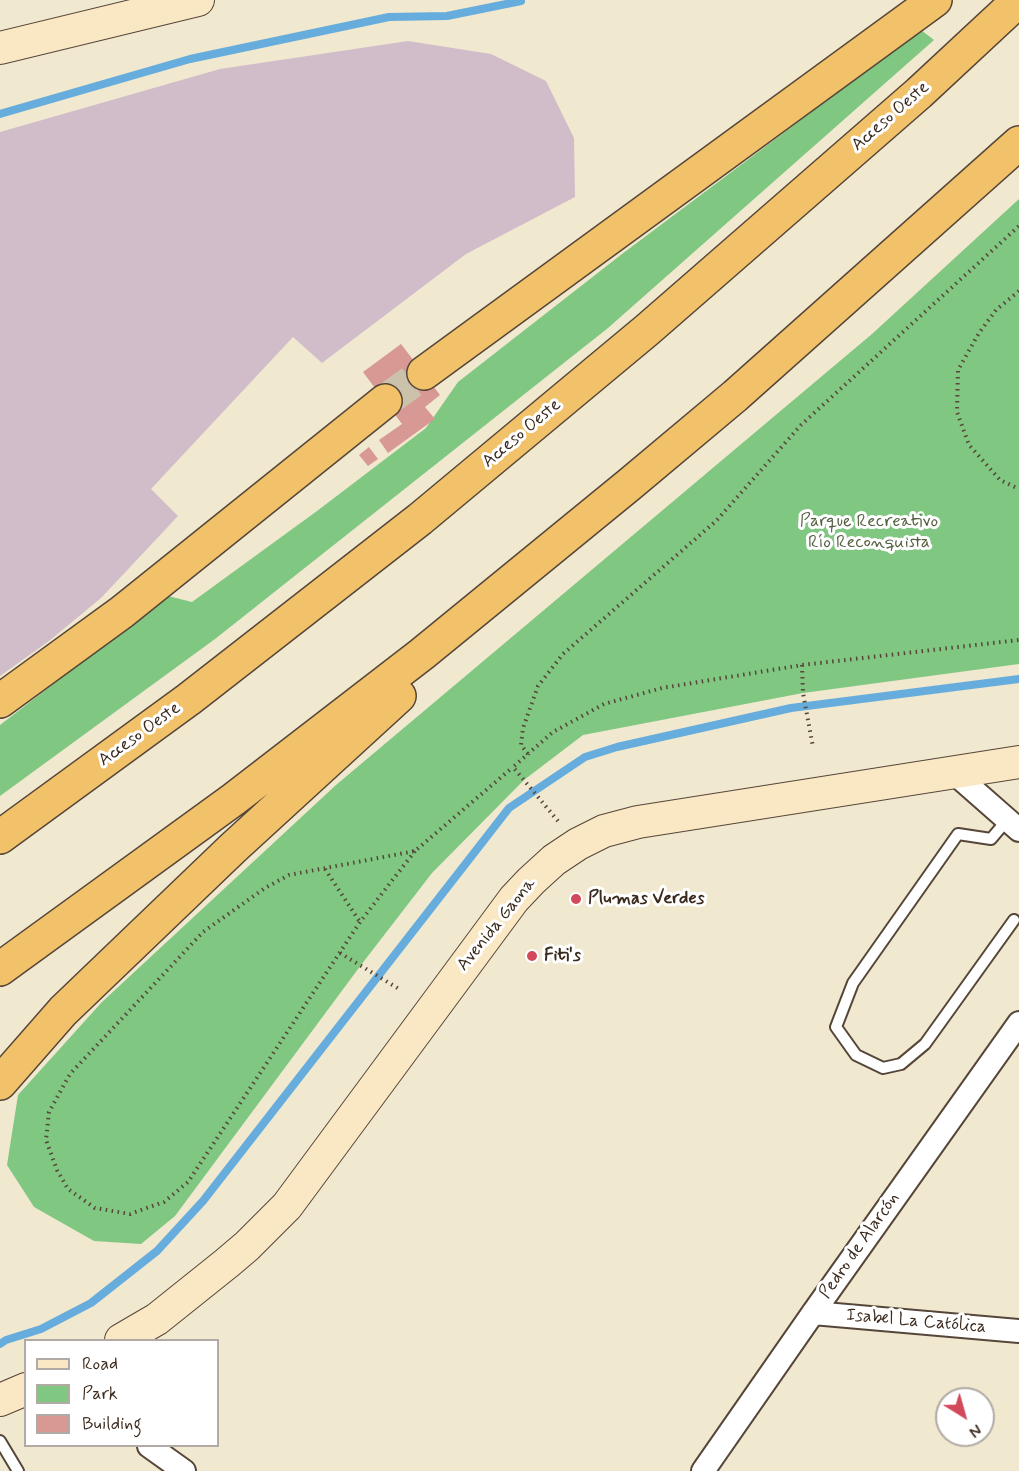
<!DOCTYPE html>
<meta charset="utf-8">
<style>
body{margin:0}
#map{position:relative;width:1019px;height:1471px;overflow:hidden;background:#f0e8cf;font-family:Mynerve,sans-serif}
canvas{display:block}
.legend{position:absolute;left:24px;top:1339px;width:195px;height:108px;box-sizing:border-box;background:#fff;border:2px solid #b1aaa5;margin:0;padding:8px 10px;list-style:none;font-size:18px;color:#3b2a1e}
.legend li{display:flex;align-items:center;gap:12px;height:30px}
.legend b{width:30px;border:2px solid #b1aaa5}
.north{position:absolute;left:935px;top:1387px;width:60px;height:60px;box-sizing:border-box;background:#fff;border:2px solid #b1aaa5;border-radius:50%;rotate:143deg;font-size:16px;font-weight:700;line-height:24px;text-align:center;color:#3b2a1e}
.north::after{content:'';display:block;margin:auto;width:21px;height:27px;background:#d1495b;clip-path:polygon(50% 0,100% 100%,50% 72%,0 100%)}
</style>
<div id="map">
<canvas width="1019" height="1471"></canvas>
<ul class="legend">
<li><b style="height:8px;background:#fae7c3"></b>Road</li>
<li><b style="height:16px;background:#80c782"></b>Park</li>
<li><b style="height:16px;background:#d89894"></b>Building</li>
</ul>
<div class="north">N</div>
</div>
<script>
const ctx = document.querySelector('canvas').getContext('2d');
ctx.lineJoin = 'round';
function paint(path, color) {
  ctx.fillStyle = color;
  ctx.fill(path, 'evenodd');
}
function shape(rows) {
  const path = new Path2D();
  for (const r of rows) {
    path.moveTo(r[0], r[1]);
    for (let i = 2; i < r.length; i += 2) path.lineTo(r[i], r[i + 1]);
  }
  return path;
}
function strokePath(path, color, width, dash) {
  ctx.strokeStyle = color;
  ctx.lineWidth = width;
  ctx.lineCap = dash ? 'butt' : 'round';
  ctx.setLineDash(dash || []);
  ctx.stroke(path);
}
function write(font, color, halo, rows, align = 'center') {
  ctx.font = font + ' Mynerve,sans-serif';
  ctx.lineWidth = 6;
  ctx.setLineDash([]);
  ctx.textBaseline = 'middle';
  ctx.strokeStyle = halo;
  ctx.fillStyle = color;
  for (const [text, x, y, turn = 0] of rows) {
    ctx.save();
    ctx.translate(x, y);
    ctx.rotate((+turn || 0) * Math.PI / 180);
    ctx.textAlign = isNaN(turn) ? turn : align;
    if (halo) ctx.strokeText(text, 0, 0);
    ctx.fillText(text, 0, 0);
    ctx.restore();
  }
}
paint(shape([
 [408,41,491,54,546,81,574,138,575,197,466,254,322,363,293,337,151,489,178,516,101,598,49,641,0,676,0,132,220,69]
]), '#d1bdca');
paint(shape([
 [921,30,934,40,608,328,215,639,0,796,0,725,168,596,192,602,317,511,426,428,458,382,622,254],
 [1019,199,1019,664,803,693,583,735,524,780,432,873,361,965,175,1216,141,1244,94,1241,34,1207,7,1165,18,1095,102,1002,336,785,872,334]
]), '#80c782');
strokePath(shape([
 [0,114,190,59,389,17,447,16,521,1],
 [0,1344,6,1340,41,1329,91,1303,157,1251,203,1201,509,808,585,757,617,747,791,708,1019,679]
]), '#66acdc', 8);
paint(shape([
 [401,344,440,395,425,407,435,419,388,453,379,440,402,424,363,372],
 [369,447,378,459,368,466,359,455]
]), '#d89894');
strokePath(shape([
 [385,401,424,373]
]), '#ccc2ac', 33, [33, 16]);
const lane = shape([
 [1007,820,991,839,958,834,853,983,836,1027,856,1055,883,1068,901,1064,925,1044,1014,920],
 [0,1441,18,1471]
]);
const street = shape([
 [953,772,1019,830],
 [813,1313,1019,1331],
 [149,1446,184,1471],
 [703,1471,813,1313,1019,1023]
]);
const secondary = shape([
 [0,48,198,0],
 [121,1340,157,1319,227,1263,247,1246,287,1206,514,899,531,881,554,860,578,844,604,831,638,822,1019,762],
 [0,1400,26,1389]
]);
const highway = shape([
 [424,373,935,0],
 [0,701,122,612,385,401],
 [0,837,189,699,420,519,647,330,919,93,1019,0],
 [0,969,234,799,422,654,630,484,735,396,1019,143],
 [0,1083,63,1011,233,848,399,696]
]);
strokePath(lane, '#564639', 14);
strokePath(street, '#564639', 26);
strokePath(secondary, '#564639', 34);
strokePath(highway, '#564639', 36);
strokePath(shape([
 [1019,291,996,310,979,333,958,370,957,412,969,445,1000,480,1019,489],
 [802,665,803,693,813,747],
 [528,754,521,745,523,728,538,686,563,654,716,521,801,425,1019,226],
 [558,821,513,767,553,732,604,704,662,688,802,665,1019,640],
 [415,851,360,922,188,1182,164,1202,130,1214,95,1208,68,1189,57,1170,46,1140,49,1112,70,1074,203,932,265,888,289,875,415,851,513,767],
 [325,869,360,922],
 [340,953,399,989]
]), '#564639', 4, [1.5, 4.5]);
strokePath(lane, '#fff', 10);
strokePath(street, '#fff', 22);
strokePath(secondary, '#fae7c3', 32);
strokePath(highway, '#f2c26a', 33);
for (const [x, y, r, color] of [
 [576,899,6,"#d1495b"],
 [532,956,6,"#d1495b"]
]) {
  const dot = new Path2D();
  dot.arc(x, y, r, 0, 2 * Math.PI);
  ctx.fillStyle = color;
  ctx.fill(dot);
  strokePath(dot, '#fff', 2);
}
write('18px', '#3b2a1e', '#fff', [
 ["Acceso Oeste",891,117,-41],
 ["Acceso Oeste",522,434,-40],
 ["Acceso Oeste",140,735,-36],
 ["Avenida Gaona",497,925,-51],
 ["Pedro de Alarcón",860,1246,-55],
 ["Isabel La Católica",916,1322,5]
]);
write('18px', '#536141', '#fff', [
 ["Parque Recreativo",869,522],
 ["Río Reconquista",869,543]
]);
write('bold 18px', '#3b2a1e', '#fff', [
 ["Plumas Verdes",588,899],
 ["Fiti's",544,956]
], 'left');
</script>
